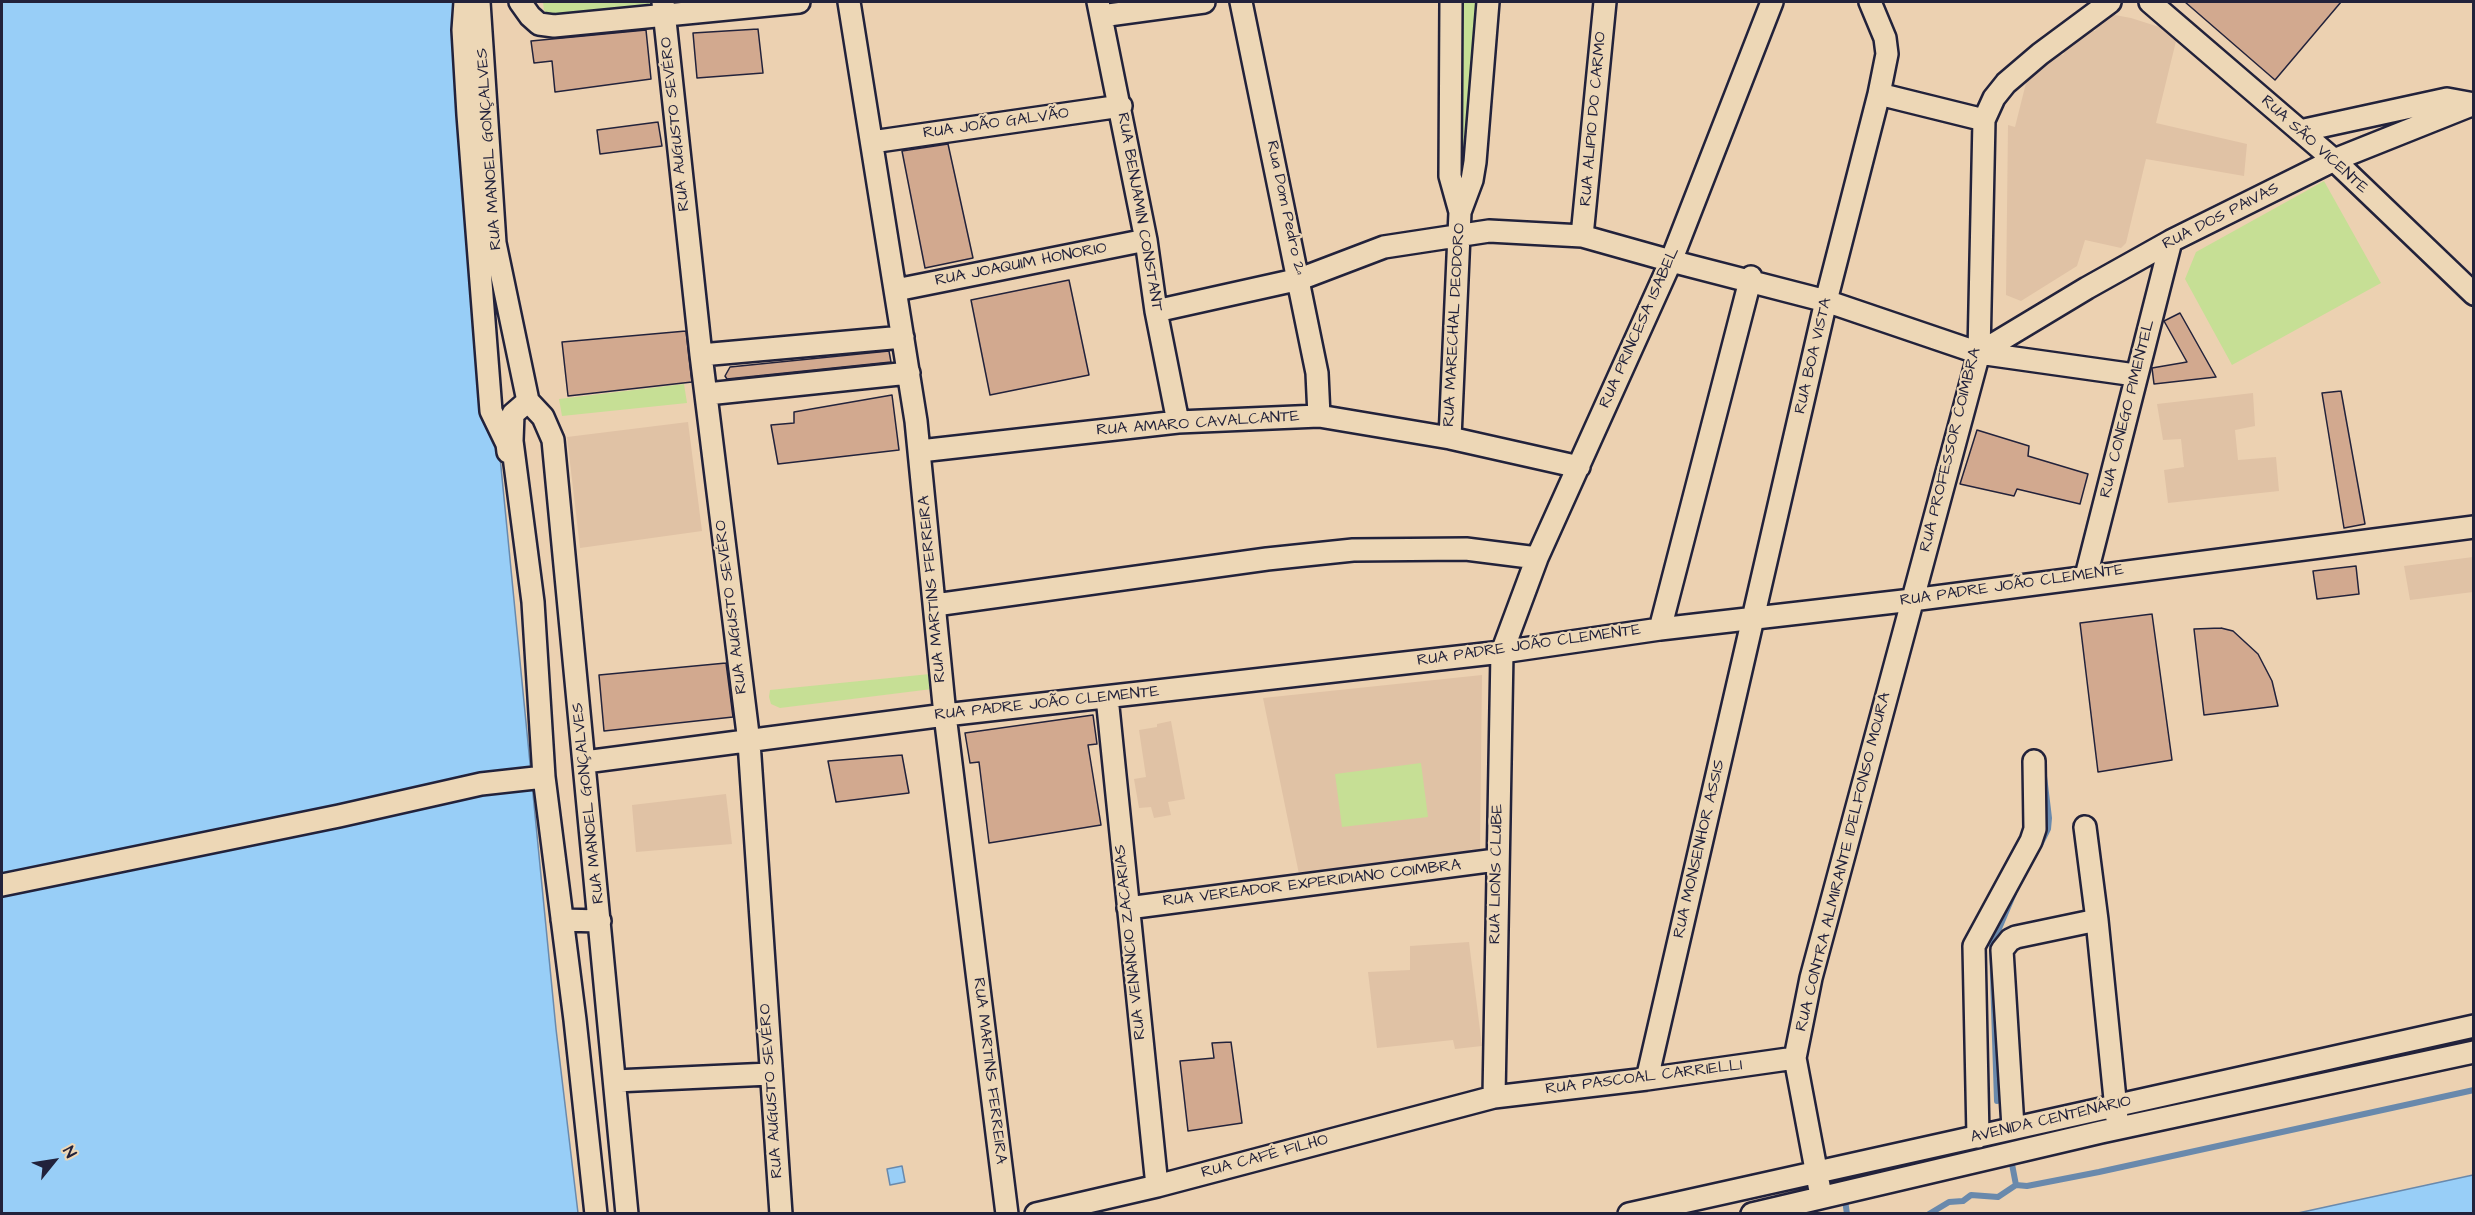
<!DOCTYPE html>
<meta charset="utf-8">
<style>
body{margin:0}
#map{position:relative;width:2475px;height:1215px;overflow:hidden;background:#ecd1b1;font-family:"Architects Daughter",sans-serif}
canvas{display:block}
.frame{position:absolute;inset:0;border:3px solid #22223b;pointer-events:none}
.north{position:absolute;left:24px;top:1131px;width:60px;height:60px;-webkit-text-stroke:4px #edd7b6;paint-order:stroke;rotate:60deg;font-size:16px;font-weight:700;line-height:24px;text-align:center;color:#22223b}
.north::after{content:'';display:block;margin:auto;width:21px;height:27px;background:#22223b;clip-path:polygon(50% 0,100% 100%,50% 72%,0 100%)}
</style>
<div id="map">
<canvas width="2475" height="1215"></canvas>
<div class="frame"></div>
<div class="north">N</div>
</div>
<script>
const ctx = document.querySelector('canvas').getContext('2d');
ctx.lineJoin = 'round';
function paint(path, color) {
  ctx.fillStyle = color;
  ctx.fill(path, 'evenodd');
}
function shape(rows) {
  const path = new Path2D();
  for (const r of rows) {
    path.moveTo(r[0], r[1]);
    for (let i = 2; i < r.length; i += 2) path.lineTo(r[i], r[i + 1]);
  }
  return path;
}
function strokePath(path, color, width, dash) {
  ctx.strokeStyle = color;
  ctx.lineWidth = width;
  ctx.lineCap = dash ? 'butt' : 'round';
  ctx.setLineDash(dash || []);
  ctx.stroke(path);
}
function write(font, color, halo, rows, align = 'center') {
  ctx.font = font + ' "Architects Daughter",sans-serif';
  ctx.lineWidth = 4.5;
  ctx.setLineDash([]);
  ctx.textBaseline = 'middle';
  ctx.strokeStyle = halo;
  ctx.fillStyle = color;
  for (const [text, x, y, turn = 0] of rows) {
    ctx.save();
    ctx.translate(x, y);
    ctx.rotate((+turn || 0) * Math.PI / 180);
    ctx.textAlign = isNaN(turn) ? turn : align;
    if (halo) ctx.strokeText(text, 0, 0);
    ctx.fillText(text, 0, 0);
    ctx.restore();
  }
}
paint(shape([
 [2104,13,2131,18,2178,33,2156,123,2247,144,2244,176,2146,159,2126,243,2121,248,2085,240,2077,266,2021,301,2006,295,2008,125,2015,127,2031,63,2044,65,2050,54,2063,55,2070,39,2078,40,2083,30,2095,31],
 [2253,393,2255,426,2235,430,2238,460,2276,457,2279,491,2168,503,2164,470,2184,467,2181,439,2163,440,2157,404],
 [688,422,702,531,580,548,567,437],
 [2473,557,2473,592,2410,600,2404,566],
 [1482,675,1480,850,1300,879,1263,698],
 [1171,721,1185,799,1168,802,1171,815,1154,818,1151,807,1139,808,1134,779,1146,777,1139,730,1157,727,1157,724],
 [726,794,732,844,636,852,632,805],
 [1469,942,1482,1046,1455,1049,1453,1040,1377,1048,1368,972,1410,970,1410,946]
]), '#e0c2a5');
paint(shape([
 [543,2,656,2,652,6,554,18,548,15,544,10],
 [1456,2,1479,2,1470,157,1460,198],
 [2324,181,2381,283,2232,365,2185,279,2196,252],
 [684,384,687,403,562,416,559,399],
 [930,674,935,678,935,685,932,689,780,708,771,704,769,697,770,690],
 [1421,763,1428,817,1342,827,1335,774]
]), '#c6df95');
const water = shape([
 [2,2,458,2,481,417,500,457,556,1029,578,1213,2,1214,2,2],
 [902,1166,905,1182,890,1185,887,1169,902,1166],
 [2473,1175,2473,1213,2298,1213,2473,1175]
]);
paint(water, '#98cef7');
strokePath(water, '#6989ac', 1.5);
strokePath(shape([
 [2040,845,2048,829,2049,818,2044,776],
 [1997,1101,1992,945,2014,893],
 [2011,1159,2016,1185],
 [1845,1200,1847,1214],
 [1929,1214,1949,1202,1963,1201,1971,1195,1998,1197,2016,1185,2027,1186,2099,1172,2474,1090]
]), '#6989ac', 6);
const building = shape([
 [2185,2,2341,2,2275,80,2185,2],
 [758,29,763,73,697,78,693,33,758,29],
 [646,30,651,79,555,92,552,61,534,63,531,41,646,30],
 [658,122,662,146,600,154,597,130,658,122],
 [948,144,973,258,925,268,902,151,948,144],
 [1069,280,1089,375,990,395,971,300,1069,280],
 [2180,313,2216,377,2154,384,2152,368,2187,362,2164,321,2180,313],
 [686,331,692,382,568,396,562,342,686,331],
 [889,351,891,362,727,379,725,376,730,367,889,351],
 [2341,391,2365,524,2344,528,2322,393,2341,391],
 [892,395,899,450,778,464,771,425,794,423,794,412,892,395],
 [1977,430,2029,446,2028,456,2088,474,2080,504,2017,489,2014,496,1960,484,1977,430],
 [2356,566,2359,594,2317,599,2313,571,2356,566],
 [2152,614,2172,760,2098,772,2080,623,2152,614],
 [2221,628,2233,631,2258,654,2272,681,2278,706,2204,715,2194,629,2221,628],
 [726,663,733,717,604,731,599,675,726,663],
 [1093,715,1097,744,1088,745,1101,825,989,843,979,762,970,763,965,733,1093,715],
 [902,755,909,793,836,802,828,761,902,755],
 [1231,1042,1242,1123,1188,1131,1180,1061,1214,1058,1212,1043,1231,1042]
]);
paint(building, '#d2a98f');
strokePath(building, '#22223b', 1.5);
const minor = shape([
 [465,2,463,30,468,115,491,411,507,444,508,452],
 [479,2,495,243,528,401,543,417,553,440,627,1214],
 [520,2,530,16,539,24,554,26,799,2],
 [663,2,701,355,749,742,781,1214],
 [849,2,916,421,945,715,1007,1214],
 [1098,2,1146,240,1156,311,1178,422],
 [1241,2,1317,373,1319,416],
 [1451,2,1450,176,1460,212],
 [1870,2,1885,38,1887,54,1879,94,1984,120],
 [2150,2,2334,160,2474,294],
 [1101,16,1204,2],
 [2300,131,2447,99,2474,104],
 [872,142,1121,106],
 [1582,236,1605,2],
 [896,290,1146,240],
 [1156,311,1300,279,1384,247,1489,231,1582,236,1671,261,1826,301,1979,353,2135,375],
 [1979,353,2087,288,2171,241,2334,160,2474,104],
 [701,355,903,337],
 [707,394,909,373],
 [528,401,513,414,512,441,533,602,544,777,575,1020,596,1214],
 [1450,438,1460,212,1472,180,1475,162,1488,2],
 [920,451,1178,422,1319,416,1450,438,1579,467],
 [2086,576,2171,241],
 [935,605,1267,559,1353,550,1466,549,1537,558],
 [1660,629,1751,277],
 [1107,697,1157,1186],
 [585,762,945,715,1502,652,1660,629,1912,600,2474,527],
 [2085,827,2097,920,2117,1119],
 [2,885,339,816,481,784,544,777],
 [1128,908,1496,860],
 [562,920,600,921],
 [1647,1079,1826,301,1879,94],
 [615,1081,770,1074],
 [1494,1097,1502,652,1537,558,1671,261,1772,2],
 [2013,1127,2002,950,2010,940,2016,937,2097,920],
 [1978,1137,1974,946,2031,841,2035,829,2034,761],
 [1821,1196,1795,1058,1811,978,1979,353,1984,120,1994,98,2006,83,2040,54,2110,2],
 [1036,1214,1157,1186,1494,1097,1647,1079,1795,1058],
 [1629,1214,2474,1026],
 [1752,1214,2101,1132,2474,1052]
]);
strokePath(minor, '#22223b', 26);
strokePath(minor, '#edd7b6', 21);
write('16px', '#22223b', '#edd7b6', [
 ["RUA ALIPIO DO CARMO",1594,119,-85],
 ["RUA AUGUSTO SEVÉRO",676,124,-96],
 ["RUA JOÃO GALVÃO",996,124,-8],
 ["RUA SÃO VICENTE",2314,145,42],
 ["RUA MANOEL GONÇALVES",490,149,-94],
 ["Rua Dom Pedro 2ª",1285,208,78],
 ["RUA BENJAMIN CONSTANT",1139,212,80],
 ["RUA DOS PAIVAS",2221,217,-27],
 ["RUA JOAQUIM HONORIO",1021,265,-11],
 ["RUA MARECHAL DEODORO",1455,325,-87],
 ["RUA PRINCESA ISABEL",1640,328,-66],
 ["RUA BOA VISTA",1814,356,-77],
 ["RUA CONEGO PIMENTEL",2128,409,-76],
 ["RUA AMARO CAVALCANTE",1198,424,-4],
 ["RUA PROFESSOR COIMBRA",1951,450,-76],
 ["RUA PADRE JOÃO CLEMENTE",2012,586,-8],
 ["RUA MARTINS FERREIRA",933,589,-95],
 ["RUA AUGUSTO SEVÉRO",732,607,-97],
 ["RUA PADRE JOÃO CLEMENTE",1529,646,-8],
 ["RUA PADRE JOÃO CLEMENTE",1047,704,-6],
 ["RUA MANOEL GONÇALVES",589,803,-96],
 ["RUA MONSENHOR ASSIS",1700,849,-77],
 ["RUA CONTRA ALMIRANTE IDELFONSO MOURA",1844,862,-76],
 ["RUA LIONS CLUBE",1497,874,-89],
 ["RUA VEREADOR EXPERIDIANO COIMBRA",1312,884,-7],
 ["RUA VENANCIO ZACARIAS",1131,942,-96],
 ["RUA MARTINS FERREIRA",989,1071,83],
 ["RUA PASCOAL CARRIELLI",1644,1078,-7],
 ["RUA AUGUSTO SEVÉRO",772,1091,-94],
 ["AVENIDA CENTENÁRIO",2051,1120,-13],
 ["RUA CAFÉ FILHO",1265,1157,-15]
]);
</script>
